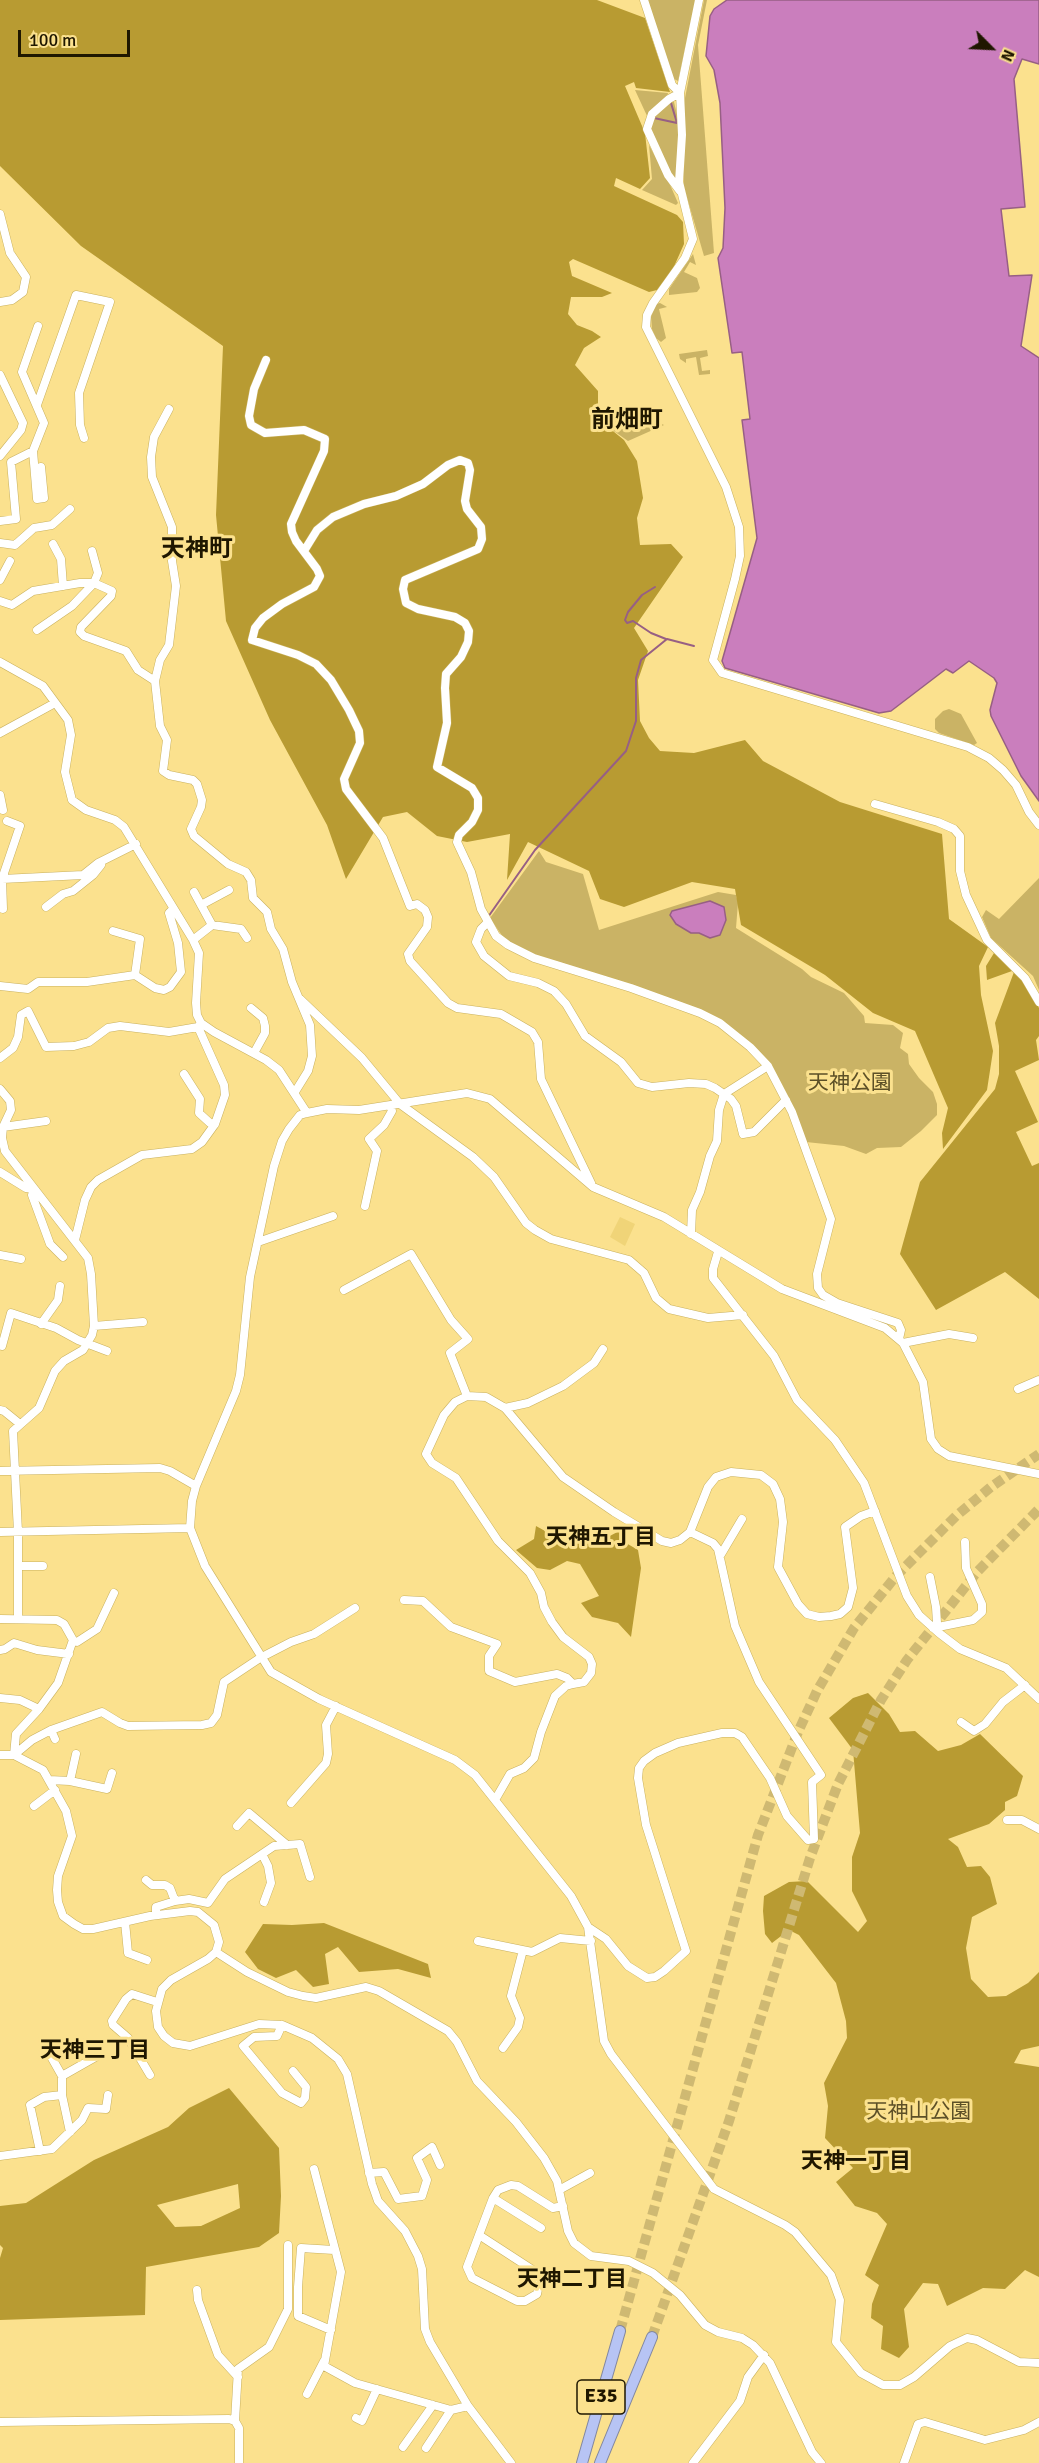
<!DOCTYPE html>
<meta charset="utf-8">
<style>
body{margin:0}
#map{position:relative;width:1039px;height:2463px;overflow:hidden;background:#fbe18e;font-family:Signika,sans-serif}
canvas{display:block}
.north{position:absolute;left:961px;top:18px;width:60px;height:60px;-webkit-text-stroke:4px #fbe18e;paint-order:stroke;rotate:114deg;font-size:16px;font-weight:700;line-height:24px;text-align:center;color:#1f1700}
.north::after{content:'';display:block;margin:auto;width:21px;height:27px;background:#1f1700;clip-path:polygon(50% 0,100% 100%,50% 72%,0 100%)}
.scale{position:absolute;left:18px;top:30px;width:112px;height:27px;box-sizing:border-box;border:3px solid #1f1700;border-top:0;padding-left:8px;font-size:18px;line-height:21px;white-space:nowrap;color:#1f1700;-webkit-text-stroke:4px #fbe18e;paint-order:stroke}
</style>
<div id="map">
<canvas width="1039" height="2463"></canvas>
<div class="north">N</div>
<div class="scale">100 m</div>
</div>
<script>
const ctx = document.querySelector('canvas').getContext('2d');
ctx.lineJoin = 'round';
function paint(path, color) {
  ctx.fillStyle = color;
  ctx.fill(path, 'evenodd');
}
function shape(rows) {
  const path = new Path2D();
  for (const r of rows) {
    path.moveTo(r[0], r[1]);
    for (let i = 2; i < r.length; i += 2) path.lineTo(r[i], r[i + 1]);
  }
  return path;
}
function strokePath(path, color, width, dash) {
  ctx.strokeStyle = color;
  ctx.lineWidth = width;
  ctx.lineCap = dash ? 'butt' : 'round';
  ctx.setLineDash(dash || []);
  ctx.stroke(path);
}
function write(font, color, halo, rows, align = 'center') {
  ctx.font = font + ' Signika,"Noto Sans JP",sans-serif';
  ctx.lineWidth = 6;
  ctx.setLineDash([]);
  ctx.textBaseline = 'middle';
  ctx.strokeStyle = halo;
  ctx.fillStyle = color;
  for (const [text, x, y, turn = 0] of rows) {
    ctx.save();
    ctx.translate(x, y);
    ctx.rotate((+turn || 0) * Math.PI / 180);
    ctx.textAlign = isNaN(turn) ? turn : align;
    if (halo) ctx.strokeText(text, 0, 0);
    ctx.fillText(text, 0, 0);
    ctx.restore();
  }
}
paint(shape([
 [620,1217,635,1224,625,1246,610,1237]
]), '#f0d478');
paint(shape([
 [647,0,695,0,678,81,674,79],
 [704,0,707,0,698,45,714,253,704,256,684,187,684,172,685,98],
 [635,90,668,93,667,97,648,118],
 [669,101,674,102,679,123,677,175,674,177,670,175,652,138,650,122,655,114],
 [649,145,671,187,678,203,676,205,642,190,652,179],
 [693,254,696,265,690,262,684,272,697,278,700,288,697,292,669,295,669,289],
 [660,303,667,307,659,309,666,338,661,342,656,338,652,329,651,317,656,304],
 [707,350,708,356,700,358,702,371,710,370,710,374,699,375,696,357,686,359,686,363,680,359,679,354],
 [645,416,664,425,628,441,611,429,602,418,631,419],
 [949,709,961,714,977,743,974,745,939,733,935,729,935,719,943,711],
 [539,851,546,862,583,874,599,930,718,892,736,895,738,903,736,928,802,969,811,977,844,993,864,1016,865,1023,893,1025,903,1033,900,1048,908,1054,909,1064,919,1078,933,1092,937,1104,937,1115,921,1131,901,1147,877,1148,866,1154,844,1146,806,1142,778,1077,721,1019,620,982,531,953,515,946,503,937,490,918],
 [1039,878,1039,990,1033,976,991,938,982,917,986,910,999,919]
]), '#cab365');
paint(shape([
 [0,0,597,0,645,18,670,92,636,88,634,82,625,86,645,133,650,178,640,189,616,178,614,186,677,215,683,222,684,244,672,271,657,290,649,292,573,259,569,262,572,276,612,293,602,297,571,297,568,314,577,325,592,331,601,337,584,348,575,365,598,391,598,419,624,440,637,461,643,498,637,518,640,545,671,544,683,557,634,628,648,651,638,680,640,721,649,738,660,751,694,753,745,740,763,761,840,802,942,834,949,919,988,947,979,966,981,995,993,1051,987,1090,943,1149,942,1133,948,1108,915,1031,873,1013,825,975,741,925,735,889,692,882,624,907,600,899,589,871,528,842,507,880,510,834,467,842,437,836,407,812,383,817,346,879,327,825,270,720,226,621,216,515,223,346,81,246,0,166],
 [994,953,1012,971,987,980,986,966],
 [1014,972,1023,981,1039,1008,1039,1036,1036,1040,1039,1060,1015,1071,1038,1122,1016,1132,1032,1166,1039,1163,1039,1299,1005,1272,936,1310,900,1254,920,1182,995,1089,999,1074,999,1046,995,1023],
 [536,1526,565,1542,606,1538,623,1529,626,1543,638,1550,641,1568,631,1637,618,1623,592,1617,581,1603,599,1596,580,1564,567,1561,550,1570,537,1568,516,1550,534,1539],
 [868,1693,889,1714,900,1732,915,1731,938,1751,961,1745,980,1734,1023,1776,1017,1796,1005,1802,1005,1810,989,1824,948,1839,958,1847,967,1867,981,1866,990,1877,997,1904,972,1917,966,1948,971,1979,988,1997,1006,1996,1028,1983,1039,1972,1039,2046,1021,2050,1014,2063,1039,2067,1039,2277,1025,2270,1005,2289,983,2288,947,2306,938,2284,923,2283,904,2309,909,2347,899,2358,881,2349,883,2326,871,2318,872,2304,879,2285,865,2275,887,2224,877,2213,855,2206,836,2182,853,2168,825,2138,828,2106,824,2083,847,2038,846,2021,836,1983,799,1935,789,1930,772,1943,765,1934,763,1911,764,1896,789,1882,807,1881,858,1932,867,1921,852,1891,852,1857,860,1833,853,1750,829,1718,853,1698],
 [324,1923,428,1964,431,1978,398,1969,359,1972,338,1947,325,1954,329,1984,313,1987,296,1970,276,1978,258,1969,245,1952,263,1924,292,1925],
 [229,2088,279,2148,281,2196,279,2233,259,2247,146,2267,145,2315,0,2320,0,2258,3,2248,0,2245,0,2206,26,2203,94,2160,168,2127,189,2108],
 [238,2184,240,2208,201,2226,175,2227,157,2205]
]), '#b89b32');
const water = shape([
 [727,0,1039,0,1039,64,1022,59,1014,79,1025,207,1001,209,1009,276,1032,275,1021,346,1039,358,1039,801,1021,776,991,716,990,710,997,683,994,678,969,661,953,673,946,669,891,711,879,713,725,668,722,661,757,538,742,420,750,419,742,352,732,353,718,258,723,248,725,208,720,103,714,70,706,56,710,16,714,9,727,0],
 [710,901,724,907,726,920,720,935,710,938,699,933,691,933,676,924,670,915,672,911,710,901]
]);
paint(water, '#ca7ebd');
strokePath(water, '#975f84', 1.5);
strokePath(shape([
 [654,118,677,123,671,103],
 [655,587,642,595,628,612,625,620,627,623,633,621,651,633,666,639],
 [488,917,535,850,626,751,636,721,636,678,641,660,667,639,694,646]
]), '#975f84', 2);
strokePath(shape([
 [620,2331,758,1835,798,1732,817,1691,854,1628,896,1576,956,1516,991,1487,1039,1454],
 [652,2337,729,2121,810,1858,838,1784,881,1700,907,1660,977,1572,1039,1509]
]), '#cfb972', 10, [10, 5]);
const minor = shape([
 [644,0,672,85,680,93,682,135,679,182,693,239,685,258,653,303,647,315,646,327,726,487,739,527,740,556,735,579,713,660,722,673,968,747,989,758,1003,770,1016,785,1029,812,1039,825],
 [680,191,668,175,647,129,652,114,669,99,680,93,699,0],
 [0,214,10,253,26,277,23,292,12,300,0,302],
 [266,360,254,389,249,416,251,425,265,433,304,430,325,439,324,451,291,524,292,532,296,541,317,569,320,576,314,587,282,604,263,618,255,628,252,640,298,655,316,664,331,680,349,710,359,731,360,743,344,779,346,789,383,838,410,906,417,904,425,910,428,917,427,927,408,954,410,961,448,1003,457,1008,501,1014,532,1032,538,1042,541,1079,591,1183],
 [0,375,23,423,21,430,0,456],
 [37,405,76,295,110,302,79,393,80,425,84,438],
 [169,409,154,437,151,457,152,477,172,527,172,561,176,586,169,645,160,660,155,681,160,726,167,740,163,771,169,775,193,780,197,784,202,800,201,807,191,829,194,836,228,864,246,872,251,880,253,898,267,912,271,929,283,949,292,982,310,1025,312,1056,308,1071,295,1092],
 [33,451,37,499,44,498,41,467],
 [0,521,16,519,11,462,33,451,44,423,22,372,38,326],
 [0,543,15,545,34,528,52,525,70,509],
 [53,544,61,559,63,586],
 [304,551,317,530,333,517,364,504,396,496,423,484,448,465,460,460,468,463,470,470,465,501,467,509,481,527,482,539,478,549,405,580,403,589,406,603,418,609,455,617,465,623,469,631,468,642,461,657,446,674,445,688,447,723,437,767,472,788,478,798,478,810,472,822,459,835,457,842,471,872,481,909,496,936,508,945,534,958,631,988,700,1013,720,1023,750,1047,768,1066,792,1112,831,1219,817,1274,818,1288,823,1295,837,1303,898,1323,901,1330,899,1339],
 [0,580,10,561],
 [0,601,12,605,33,591,80,583,94,583,112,591,111,596,81,627,80,632,84,636,126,651,138,670,155,681],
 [37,630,72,606,94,583,98,573,92,551],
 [0,662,43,686,68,720,71,735,65,772,72,800,86,810,115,820,124,827,193,940,199,953,196,1003,197,1015,201,1023,214,1032,266,1060,279,1070,307,1113],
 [0,733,55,703],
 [0,795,3,810],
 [875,804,938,822,954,829,960,836,960,871,966,895,987,940,1025,978,1039,1002],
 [2,879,83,875,98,863,136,844],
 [194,892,212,925],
 [201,905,229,890],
 [46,907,63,894,73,891,93,875,101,865],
 [3,909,2,879,20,826,7,821],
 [488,922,481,929,476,942,484,956,509,976,538,983,554,991,566,1004,585,1036,621,1062,638,1083,652,1087,689,1083,706,1084,715,1088,731,1099,736,1106,743,1134,754,1132,786,1100],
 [113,931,140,939,135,975],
 [193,940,212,925,241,929,247,938],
 [0,986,28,989,38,982,87,982,135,975,155,988,164,990,170,987,181,972,178,943,169,913,173,909],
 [300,999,362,1058,400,1104,473,1157,494,1177,526,1223,535,1230,551,1239,629,1260,644,1273,656,1298,669,1309,708,1318,743,1315],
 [251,1008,263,1018,265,1026,265,1033,254,1053],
 [0,1058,13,1048,18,1037,21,1015,28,1011,46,1047,74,1046,89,1042,108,1028,120,1026,169,1032,198,1027],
 [184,1074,200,1099,199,1113,210,1123,215,1124],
 [0,1089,10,1101,11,1110,3,1127,2,1138,5,1151,88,1258,91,1274,94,1326,92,1335,83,1350,64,1361,55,1371,39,1408,13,1431,18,1532,18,1618],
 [3,1127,46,1121],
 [0,1172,26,1188,34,1189,32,1195,50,1244,63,1257],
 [365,1206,377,1151,369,1139,384,1125,392,1111,390,1105],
 [691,1234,692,1210,700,1192,710,1156,717,1141,719,1110,724,1094,768,1066],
 [75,1240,85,1200,91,1187,98,1180,142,1155,192,1149,202,1142,215,1124,225,1095,224,1085,198,1027,201,1023],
 [258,1242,333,1216],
 [718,1252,713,1269,713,1278,774,1356,797,1400,835,1440,864,1483,907,1596,919,1615,939,1633,960,1649,1006,1668,1039,1699],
 [0,1255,21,1259],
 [344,1290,411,1254,451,1320,468,1339,450,1353,467,1396],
 [41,1324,58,1300,60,1286],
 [94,1326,143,1322],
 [903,1343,949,1334,973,1338],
 [2,1346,11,1313,56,1328,78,1340,107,1351],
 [1018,1389,1039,1380],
 [505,1408,528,1403,563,1386,594,1363,603,1349],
 [0,1410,4,1411,20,1424],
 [0,1471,160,1468,170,1471,196,1486],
 [1039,1474,949,1456,938,1449,931,1439,923,1382,903,1343,885,1328,782,1289,664,1217,593,1187,490,1099,467,1093,359,1110,327,1109,307,1113,300,1115,289,1129,282,1141,274,1166,250,1277,240,1375,236,1391,196,1486,192,1501,190,1528,205,1566,271,1672,319,1699,455,1760,475,1775,571,1896,588,1927,604,2041,611,2054,714,2189,785,2225,795,2232,831,2275,840,2300,836,2342,861,2373,883,2385,900,2385,914,2377,950,2346,967,2338,977,2340,1019,2362,1039,2363],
 [0,1532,190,1528],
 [720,1556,742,1519],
 [18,1566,43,1566],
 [930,1577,936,1607,937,1623,933,1628],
 [404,1600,423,1601,451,1627,497,1644,489,1656,489,1671,515,1682,557,1674,567,1678,573,1684,584,1682,591,1673,592,1664,589,1657,563,1637,552,1622,544,1607,541,1593,530,1573,498,1541,456,1478,432,1463,426,1454,444,1415,455,1402,467,1396,486,1397,505,1408,563,1477,614,1512,662,1541,671,1543,680,1540,690,1532,708,1487,716,1477,731,1472,761,1475,773,1484,780,1499,783,1522,778,1567,798,1604,807,1614,819,1617,831,1616,840,1614,848,1607,853,1588,845,1527,861,1516,875,1511],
 [0,1619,57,1620,64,1624,73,1640,58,1683,39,1709,16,1734,14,1755],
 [933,1628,973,1620,982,1612,982,1604,966,1568,965,1542],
 [73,1640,77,1642,97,1629,114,1593],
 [0,1650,5,1649,14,1643,37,1650,69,1654],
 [0,1698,20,1700,39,1709],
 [961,1722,974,1731,985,1724,1003,1702,1025,1685],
 [51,1730,55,1739],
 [0,1755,14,1755,43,1770,66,1811,72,1836,58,1876,57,1890,58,1902,63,1916,74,1924,83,1929,93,1929,150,1916,190,1911,198,1912,214,1925,219,1942,216,1952,208,1959,171,1980,162,1989,156,2011,158,2027,164,2036,173,2043,190,2046,259,2024,282,2025,312,2038,338,2059,347,2074,372,2184,378,2201,405,2231,418,2256,422,2269,425,2329,430,2342,468,2406,511,2463],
 [14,1755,32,1740,51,1730,102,1712,120,1723,128,1726,202,1725,211,1723,217,1715,224,1682,260,1658,291,1642,314,1634,355,1608],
 [49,1780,70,1781,107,1789,112,1773],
 [70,1781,76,1754],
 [495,1800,510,1774,524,1768,534,1758,541,1732,555,1696,566,1686,573,1684],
 [291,1803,326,1763,328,1754,326,1725,336,1706],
 [34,1806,55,1790],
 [1007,1820,1022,1820,1039,1829],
 [237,1826,249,1813,287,1845],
 [262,1854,268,1866,271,1883,264,1902],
 [146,1880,152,1885,165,1885,170,1888,175,1901],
 [156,1915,156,1907,175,1901,189,1899,208,1903,225,1879,274,1846,300,1844,310,1877],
 [125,1922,128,1953,147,1960],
 [588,1927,606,1939,628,1966,647,1978,655,1977,664,1971,686,1951,646,1825,638,1778,639,1768,644,1761,655,1753,678,1743,722,1733,735,1733,742,1737,770,1778,787,1816,808,1840,814,1839,812,1782,821,1775,759,1682,735,1626,718,1549,713,1543,690,1532],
 [478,1941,532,1952,560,1938,591,1941],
 [216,1952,247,1972,288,1992,303,1996,316,1998,366,1987,379,1991,448,2031,457,2042,477,2081,516,2122,544,2158,557,2181,568,2231,574,2243,591,2256,629,2261,653,2273,680,2295,705,2325,718,2332,742,2338,753,2345,770,2363,812,2452,821,2463],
 [282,2025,277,2036,254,2037,243,2046,282,2093,301,2103,305,2098,306,2087,293,2071],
 [47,2044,49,2053,62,2076],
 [503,2048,518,2027,520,2018,511,1996,523,1950],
 [150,2075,128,2038,113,2025,112,2021,126,1999,132,1994,157,2002],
 [62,2095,62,2076,99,2055],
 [40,2151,30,2105,44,2097,62,2095,70,2132],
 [0,2156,52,2149,82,2120,88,2108,106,2109,108,2095],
 [314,2169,341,2272,324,2366,355,2383,451,2410,468,2406],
 [369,2173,384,2172,398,2199,422,2196,427,2180,417,2158,432,2147,440,2165],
 [559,2190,590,2173],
 [493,2198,541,2228],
 [479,2235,536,2272,539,2284,537,2294,525,2301,517,2301,472,2278,467,2267,479,2235,493,2198,498,2190,511,2185,518,2186,553,2208,563,2206],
 [197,2290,198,2300,218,2355,238,2377],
 [331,2330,298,2316,298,2287,301,2248,334,2250],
 [307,2394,324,2361],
 [356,2418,362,2421,377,2389],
 [235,2421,238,2369,269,2347,288,2309,288,2245],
 [0,2422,229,2419,235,2421,239,2428,239,2463],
 [403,2447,433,2405],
 [426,2448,451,2410],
 [693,2463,740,2401,748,2377,764,2355],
 [904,2463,918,2424,925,2422,985,2440,1024,2430,1039,2422]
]);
const highway = shape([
 [582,2463,620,2331],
 [600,2463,652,2337]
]);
strokePath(minor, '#c9b15e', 9);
strokePath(highway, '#82879f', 12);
strokePath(minor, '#fff', 8);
strokePath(highway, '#b7c4f4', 10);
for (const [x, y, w] of [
 [601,2397,48]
]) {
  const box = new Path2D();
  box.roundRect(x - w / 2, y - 17, w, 34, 4.5);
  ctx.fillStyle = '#fbe18e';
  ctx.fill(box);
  strokePath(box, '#1f1700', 1.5);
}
write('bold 20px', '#1f1700', null, [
 ["E35",601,2397]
]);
write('21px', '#5d5027', '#fbe18e', [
 ["天神公園",850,1083],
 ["天神山公園",919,2112]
]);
write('bold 22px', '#1f1700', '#fbe18e', [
 ["天神五丁目",601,1538],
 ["天神三丁目",95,2051],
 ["天神一丁目",856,2162],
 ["天神二丁目",572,2280]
]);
write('bold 24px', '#1f1700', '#fbe18e', [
 ["前畑町",627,421],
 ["天神町",197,550]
]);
</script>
